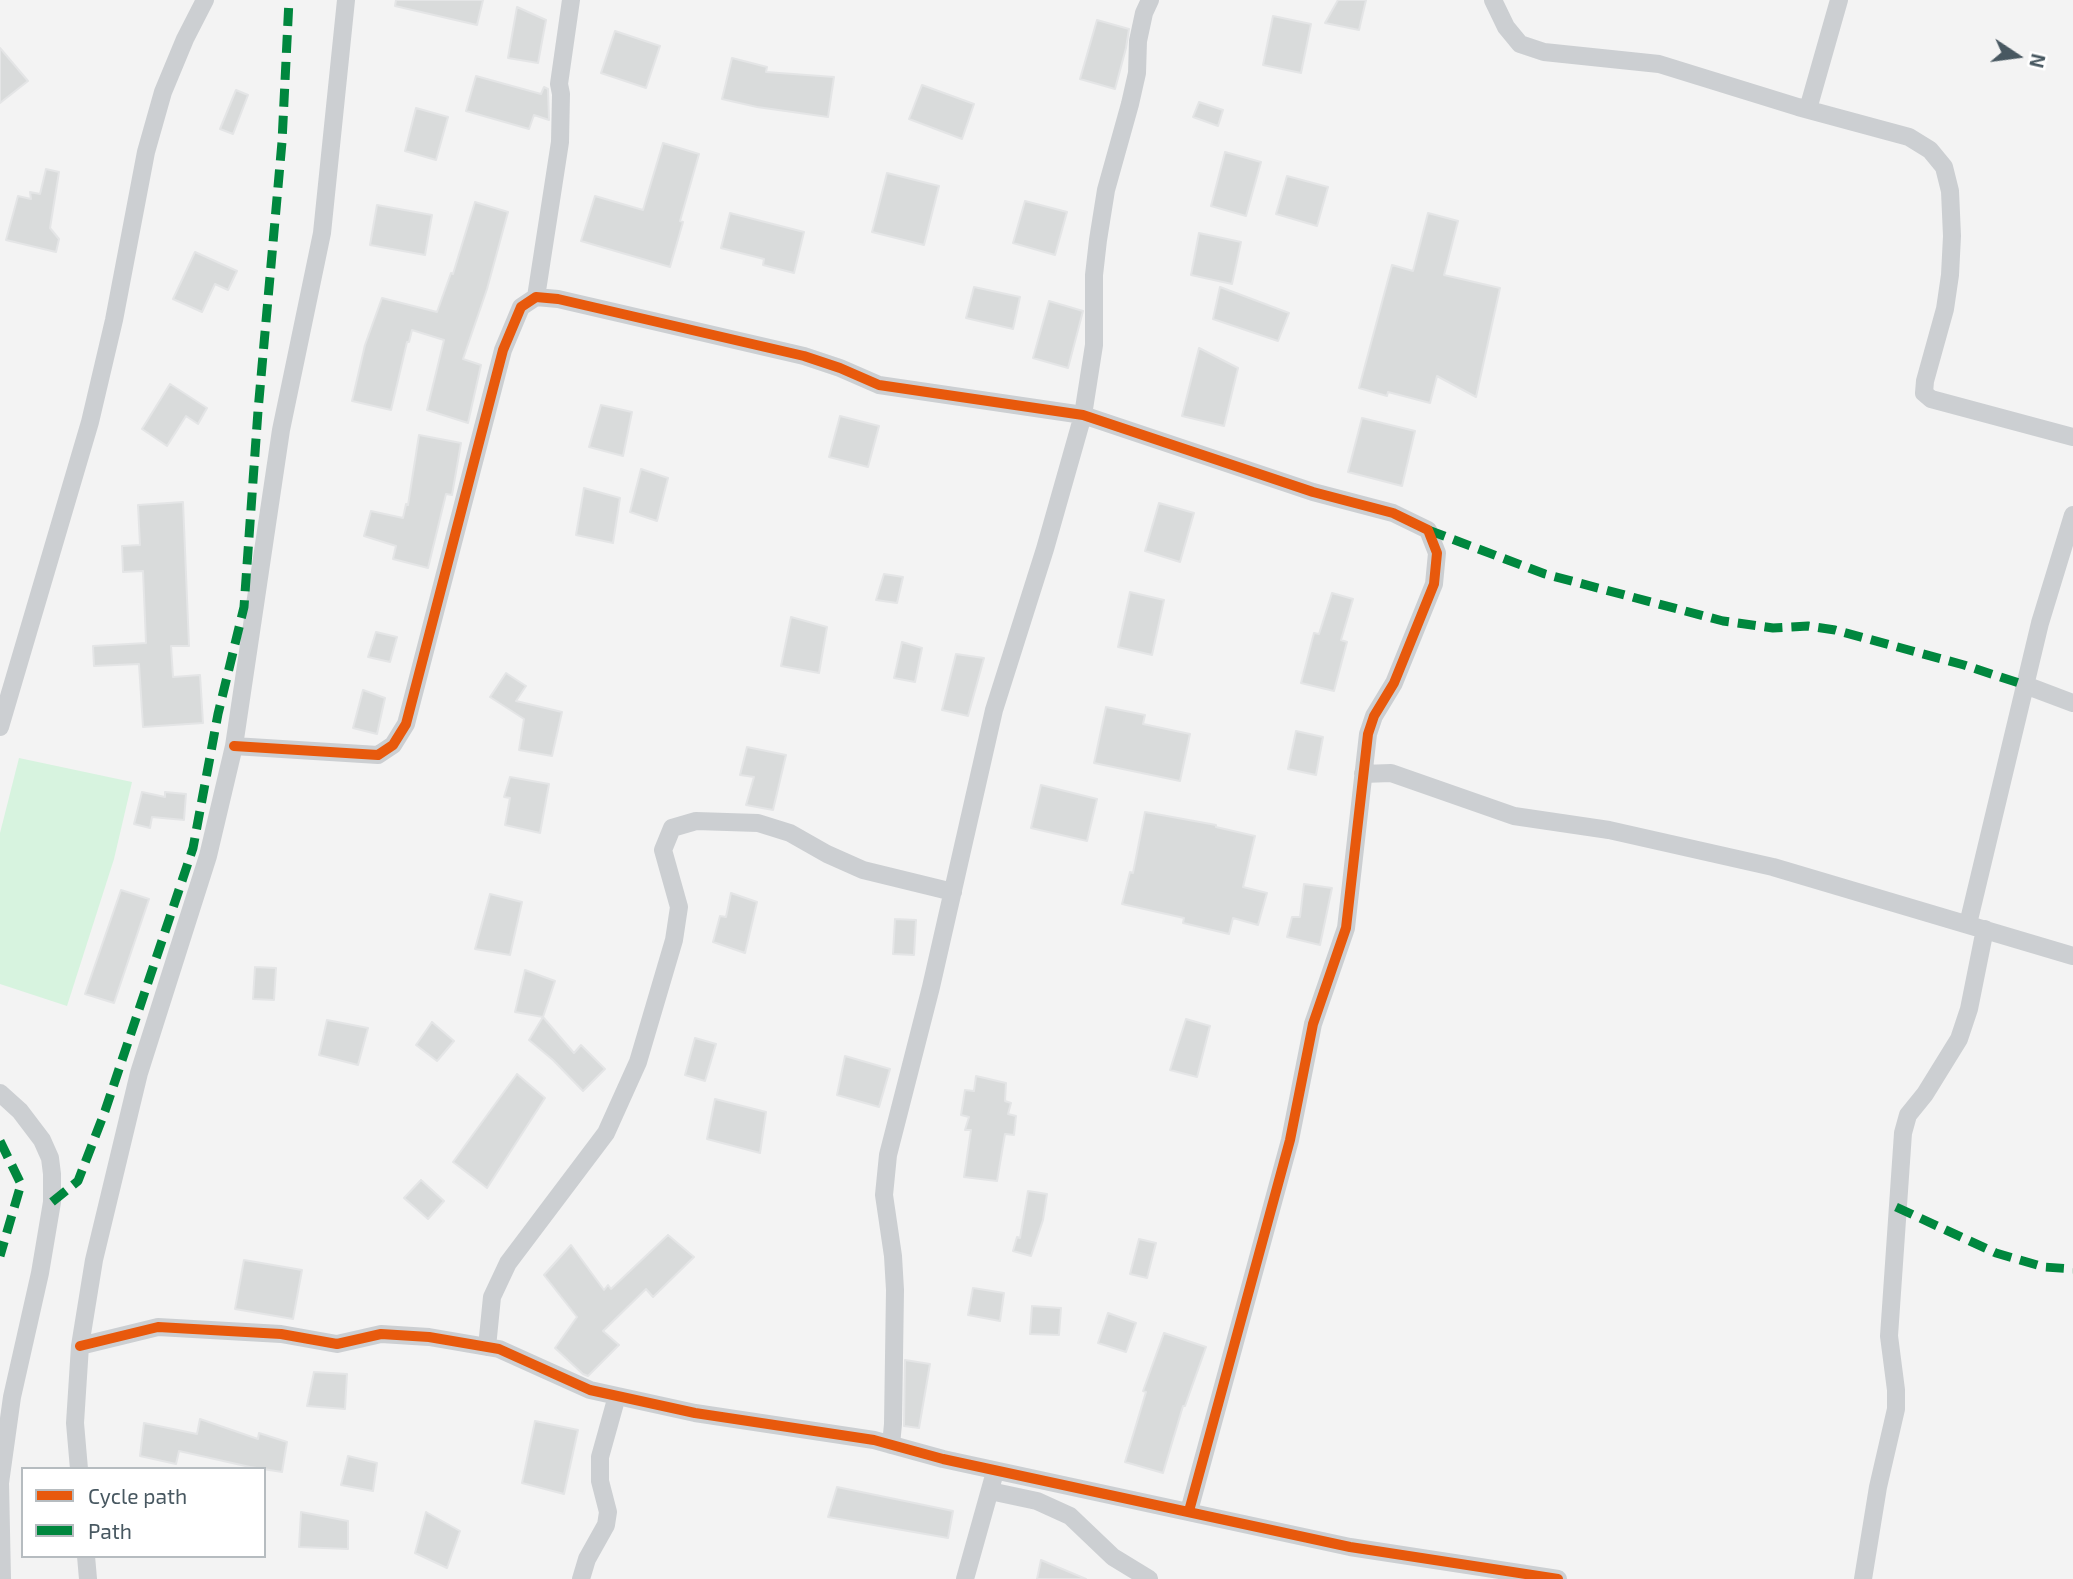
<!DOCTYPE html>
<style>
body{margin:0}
#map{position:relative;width:2073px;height:1579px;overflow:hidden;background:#f3f3f3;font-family:"Exo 2",sans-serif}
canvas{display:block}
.legend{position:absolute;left:21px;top:1467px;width:245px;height:91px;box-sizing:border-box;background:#fff;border:2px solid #b6bcc0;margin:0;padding:9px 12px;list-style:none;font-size:21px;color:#485861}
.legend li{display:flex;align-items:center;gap:14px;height:35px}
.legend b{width:35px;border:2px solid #b6bcc0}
.north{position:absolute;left:1982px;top:21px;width:70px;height:70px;-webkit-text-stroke:5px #fff;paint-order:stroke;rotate:103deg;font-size:19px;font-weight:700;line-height:28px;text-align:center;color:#485861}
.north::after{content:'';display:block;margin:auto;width:24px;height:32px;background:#485861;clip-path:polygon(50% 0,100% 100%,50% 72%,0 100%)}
</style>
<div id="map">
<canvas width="2073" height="1579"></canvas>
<ul class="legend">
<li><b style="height:9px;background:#e8590c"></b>Cycle path</li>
<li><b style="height:9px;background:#00873e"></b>Path</li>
</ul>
<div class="north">N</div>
</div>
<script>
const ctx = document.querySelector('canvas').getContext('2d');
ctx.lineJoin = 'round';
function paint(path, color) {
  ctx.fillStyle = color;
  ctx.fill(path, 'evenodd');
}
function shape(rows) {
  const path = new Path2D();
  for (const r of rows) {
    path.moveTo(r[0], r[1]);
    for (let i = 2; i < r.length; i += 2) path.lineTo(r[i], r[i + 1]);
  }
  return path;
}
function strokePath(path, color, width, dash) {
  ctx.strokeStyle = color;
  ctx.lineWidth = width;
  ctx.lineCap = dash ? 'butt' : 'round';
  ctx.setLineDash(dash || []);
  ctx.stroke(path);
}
paint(shape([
 [19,758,132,782,114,859,67,1006,0,984,0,833]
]), '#d7f3df');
const building = shape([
 [396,0,483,0,477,25,395,6,396,0],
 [1338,0,1366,0,1359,30,1325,23,1338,0],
 [517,7,546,20,538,63,508,58,517,7],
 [1273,16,1311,24,1301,73,1263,65,1273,16],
 [1097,20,1129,29,1126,48,1115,89,1080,79,1097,20],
 [615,31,660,46,646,88,601,73,615,31],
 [0,48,28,81,0,103,0,48],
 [732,58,767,67,766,72,834,77,828,117,757,107,722,99,732,58],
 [476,76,541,94,544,87,548,89,549,120,534,115,529,129,466,111,476,76],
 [922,85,974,104,962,139,909,119,922,85],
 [236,90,248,95,233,134,220,129,236,90],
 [1199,102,1223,110,1218,126,1193,117,1199,102],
 [416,108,448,117,436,160,405,151,416,108],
 [663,143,699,154,680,221,683,222,670,267,581,241,595,196,643,210,663,143],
 [1225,152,1261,162,1246,216,1211,206,1225,152],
 [46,169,59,172,50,228,59,239,56,252,6,240,18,196,31,199,30,192,40,194,46,169],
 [887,173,939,186,924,245,872,232,887,173],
 [1287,176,1328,187,1317,226,1276,214,1287,176],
 [1025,201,1067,212,1055,255,1013,243,1025,201],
 [475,202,508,212,487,289,463,359,481,365,468,423,427,410,444,340,412,330,409,342,407,342,391,410,352,401,365,345,382,298,437,312,451,273,453,274,475,202],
 [377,205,432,215,425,255,370,245,377,205],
 [730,213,804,232,794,273,763,265,764,259,721,248,730,213],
 [1428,213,1458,221,1444,275,1500,288,1476,397,1437,376,1430,403,1388,392,1387,396,1359,388,1392,265,1413,271,1428,213],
 [1199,233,1241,242,1232,284,1191,275,1199,233],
 [195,252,237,271,228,290,215,284,202,312,173,299,195,252],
 [974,287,1020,297,1013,329,966,318,974,287],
 [1220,287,1289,313,1278,341,1213,319,1220,287],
 [1049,301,1083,311,1068,368,1033,358,1049,301],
 [1199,348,1238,368,1224,426,1182,416,1199,348],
 [170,384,207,408,198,424,186,416,167,446,142,429,170,384],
 [601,405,632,412,623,456,589,447,601,405],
 [840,416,879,426,868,467,829,457,840,416],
 [1362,418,1415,431,1402,486,1348,472,1362,418],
 [419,435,461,443,452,495,446,494,428,568,393,559,396,546,364,536,371,511,403,518,406,504,408,505,419,435],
 [641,469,668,478,657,521,630,512,641,469],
 [584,488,620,498,613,543,576,535,584,488],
 [183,502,189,646,171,646,173,677,200,675,203,723,143,727,139,664,94,666,93,646,146,643,143,571,123,572,122,546,140,545,138,505,183,502],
 [1159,503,1194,513,1180,562,1145,551,1159,503],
 [884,574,903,577,897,603,876,600,884,574],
 [1130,592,1164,600,1152,655,1118,647,1130,592],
 [1332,593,1353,599,1341,640,1347,642,1334,691,1301,683,1314,633,1319,634,1332,593],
 [791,617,827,627,819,673,781,666,791,617],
 [376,632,397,637,390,662,368,657,376,632],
 [902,642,922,648,915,682,894,678,902,642],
 [956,654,984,658,968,716,942,710,956,654],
 [506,673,526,686,516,701,562,712,552,756,519,750,524,719,490,697,506,673],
 [363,690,385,698,377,734,353,728,363,690],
 [1106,707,1145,715,1143,724,1190,734,1180,781,1094,763,1106,707],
 [1296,731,1323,737,1316,775,1288,769,1296,731],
 [747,747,786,755,773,810,746,805,754,777,740,775,747,747],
 [510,777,549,784,540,833,505,825,510,798,504,797,510,777],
 [1041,785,1097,799,1087,841,1031,828,1041,785],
 [142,792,165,797,165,792,186,794,184,820,152,817,150,828,134,824,142,792],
 [1145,812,1216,825,1216,827,1255,836,1243,887,1267,893,1258,925,1233,918,1229,934,1183,923,1184,918,1122,904,1130,872,1133,873,1145,812],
 [1304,884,1332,888,1320,945,1287,937,1292,917,1300,917,1304,884],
 [121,890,149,899,114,1003,85,994,121,890],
 [731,893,757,902,745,953,713,942,720,916,726,917,731,893],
 [490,894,522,902,510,955,475,949,490,894],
 [895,919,916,920,914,955,893,954,895,919],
 [255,967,276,968,274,1000,253,999,255,967],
 [525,970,555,981,543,1017,515,1012,525,970],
 [543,1017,574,1053,581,1045,605,1069,583,1091,553,1060,529,1040,543,1017],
 [1186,1019,1210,1026,1197,1077,1170,1070,1186,1019],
 [327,1020,368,1028,358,1065,319,1055,327,1020],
 [432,1022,454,1041,437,1061,416,1045,432,1022],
 [695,1038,716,1044,705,1081,685,1075,695,1038],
 [845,1056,890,1069,879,1107,837,1095,845,1056],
 [517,1074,545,1098,487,1188,453,1162,517,1074],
 [976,1076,1006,1083,1005,1101,1011,1103,1008,1114,1016,1116,1014,1135,1005,1134,997,1181,964,1177,971,1130,965,1130,969,1117,961,1115,965,1090,974,1091,976,1076],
 [715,1099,766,1112,760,1153,707,1139,715,1099],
 [421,1180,444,1201,428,1219,404,1198,421,1180],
 [1028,1191,1047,1194,1043,1220,1031,1256,1013,1251,1017,1237,1020,1238,1028,1191],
 [668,1235,694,1257,653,1297,646,1289,603,1331,619,1345,588,1376,583,1374,555,1348,577,1317,544,1275,571,1245,604,1290,608,1285,611,1289,668,1235],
 [1139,1239,1156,1243,1147,1278,1130,1274,1139,1239],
 [244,1260,302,1270,293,1319,235,1309,244,1260],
 [973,1288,1004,1293,1000,1321,968,1315,973,1288],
 [1032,1306,1061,1308,1059,1335,1030,1334,1032,1306],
 [1108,1313,1136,1323,1126,1352,1098,1343,1108,1313],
 [1164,1333,1206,1347,1185,1406,1183,1406,1163,1473,1125,1462,1146,1392,1143,1391,1164,1333],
 [905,1360,930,1364,919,1428,904,1426,905,1360],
 [314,1372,347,1374,345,1409,307,1406,314,1372],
 [200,1419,258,1439,259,1433,287,1442,282,1472,250,1467,179,1451,176,1464,140,1456,144,1423,197,1434,200,1419],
 [535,1421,578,1430,564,1494,522,1483,535,1421],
 [348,1456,377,1463,373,1491,341,1485,348,1456],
 [837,1487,953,1511,948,1538,828,1517,837,1487],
 [301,1512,348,1521,348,1549,299,1547,301,1512],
 [426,1512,460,1531,447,1568,415,1553,426,1512],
 [1041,1560,1086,1579,1037,1579,1041,1560]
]);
paint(building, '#d9dbdb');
strokePath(building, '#e4e5e6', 2);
strokePath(shape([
 [1493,0,1506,27,1520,44,1544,52,1659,64,1798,107,1909,137,1930,150,1944,167,1950,191,1952,236,1950,275,1945,309,1925,381,1924,393,1931,399,2073,437],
 [1808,109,1839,0],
 [536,297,560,142,561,94,559,84,571,0],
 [2025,685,2073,703],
 [0,727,90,422,114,320,146,152,163,92,185,39,205,0],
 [234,746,378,755,393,745,406,724,503,350,521,307,536,297,558,299,804,356,840,368,879,385,1083,415,1313,492,1393,513,1428,530,1437,553,1434,584,1394,683,1374,716,1368,734,1346,928,1313,1024,1290,1140,1189,1511],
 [1363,774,1391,773,1514,816,1609,830,1773,867,2073,956],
 [1968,924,2040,623,2073,515],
 [0,1093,20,1111,42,1140,50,1158,52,1174,52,1202,40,1273,12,1397,0,1483,2,1579],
 [80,1346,158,1327,281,1334,337,1344,381,1334,429,1337,499,1349,590,1390,695,1413,874,1440,943,1459,1350,1547,1558,1579],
 [487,1347,492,1297,508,1263,606,1133,638,1062,674,940,679,907,663,850,672,828,696,821,758,823,790,833,827,854,863,870,953,892],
 [891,1445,893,1424,895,1290,893,1256,884,1195,888,1155,931,987,994,710,1045,549,1083,415,1094,345,1094,275,1098,240,1106,190,1130,104,1137,73,1138,41,1144,13,1150,0],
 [79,1469,75,1423,80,1346,94,1260,139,1073,208,856,234,746,281,430,322,233,346,0],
 [990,1491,1037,1501,1070,1516,1113,1557,1149,1579],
 [86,1556,88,1579],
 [581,1579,587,1559,606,1525,608,1512,600,1481,600,1457,617,1396],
 [965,1579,993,1479],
 [1863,1579,1878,1487,1896,1409,1896,1390,1889,1336,1903,1133,1908,1115,1925,1094,1959,1039,1969,1009,1985,929]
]), '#cccfd2', 18);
strokePath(shape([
 [1428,530,1545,574,1723,621,1773,628,1808,626,1835,630,1964,665,2025,685],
 [0,1141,21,1184,0,1256],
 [52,1202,78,1181,105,1111,193,848,218,714,244,607,258,411,282,142,289,0],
 [1896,1207,1996,1253,2044,1267,2073,1269]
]), '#00873e', 9, [18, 9]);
strokePath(shape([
 [234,746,378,755,393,745,406,724,503,350,521,307,536,297,558,299,804,356,840,368,879,385,1083,415,1313,492,1393,513,1428,530,1437,553,1434,584,1394,683,1374,716,1368,734,1346,928,1313,1024,1290,1140,1189,1511],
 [80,1346,158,1327,281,1334,337,1344,381,1334,429,1337,499,1349,590,1390,695,1413,874,1440,943,1459,1350,1547,1558,1579]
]), '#e8590c', 10);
</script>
